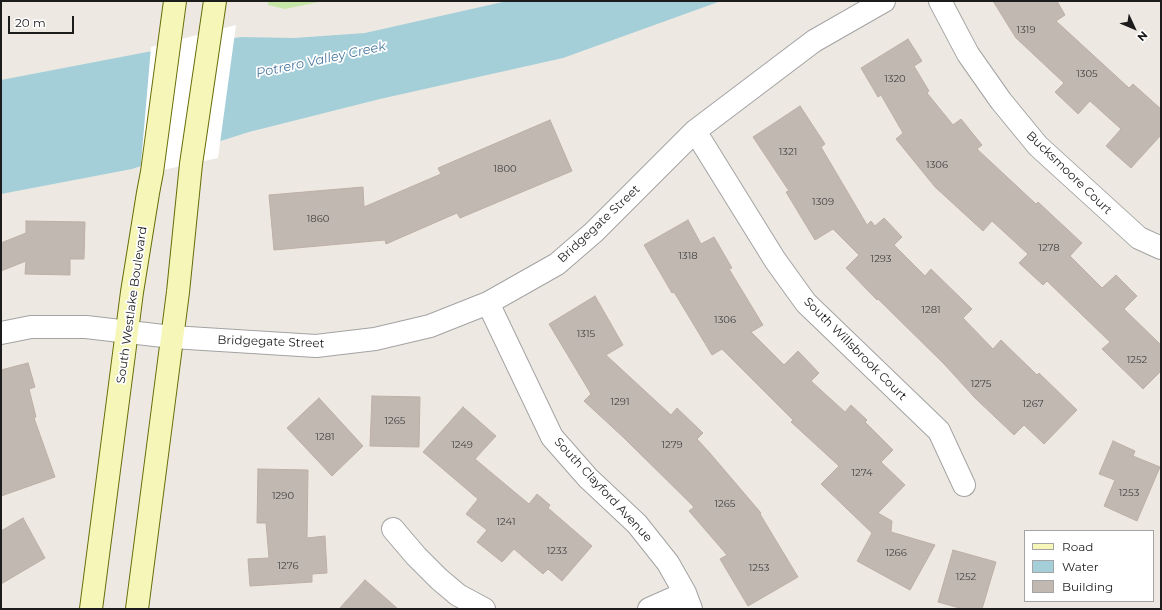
<!DOCTYPE html>
<style>
body{margin:0}
#map{position:relative;width:1162px;height:610px;overflow:hidden;background:#ede9e2;font-family:Montserrat,sans-serif}
canvas{display:block}
.frame{position:absolute;inset:0;border:2px solid #1c1c1c;pointer-events:none}
.legend{position:absolute;left:1024px;top:530px;width:130px;height:72px;box-sizing:border-box;background:#fff;border:1px solid #a4a4a4;margin:0;padding:5px 7px;list-style:none;font-size:12px;color:#1c1c1c}
.legend li{display:flex;align-items:center;gap:8px;height:20px}
.legend b{width:20px;border:1px solid #a4a4a4}
.north{position:absolute;left:1114px;top:8px;width:40px;height:40px;-webkit-text-stroke:3px #fff;paint-order:stroke;rotate:134deg;font-size:11px;font-weight:700;line-height:16px;text-align:center;color:#1c1c1c}
.north::after{content:'';display:block;margin:auto;width:14px;height:18px;background:#1c1c1c;clip-path:polygon(50% 0,100% 100%,50% 72%,0 100%)}
.scale{position:absolute;left:8px;top:16px;width:66px;height:18px;box-sizing:border-box;border:2px solid #1c1c1c;border-top:0;padding-left:5px;font-size:12px;line-height:14px;white-space:nowrap;color:#1c1c1c;-webkit-text-stroke:3px #fff;paint-order:stroke}
</style>
<div id="map">
<canvas width="1162" height="610"></canvas>
<div class="frame"></div>
<ul class="legend">
<li><b style="height:5px;background:#f5f6b7"></b>Road</li>
<li><b style="height:11px;background:#a4cfd9"></b>Water</li>
<li><b style="height:11px;background:#c1b8b2"></b>Building</li>
</ul>
<div class="north">N</div>
<div class="scale">20 m</div>
</div>
<script>
const ctx = document.querySelector('canvas').getContext('2d');
ctx.lineJoin = 'round';
function paint(path, color) {
  ctx.fillStyle = color;
  ctx.fill(path, 'evenodd');
}
function shape(rows) {
  const path = new Path2D();
  for (const r of rows) {
    path.moveTo(r[0], r[1]);
    for (let i = 2; i < r.length; i += 2) path.lineTo(r[i], r[i + 1]);
  }
  return path;
}
function strokePath(path, color, width, dash) {
  ctx.strokeStyle = color;
  ctx.lineWidth = width;
  ctx.lineCap = dash ? 'butt' : 'round';
  ctx.setLineDash(dash || []);
  ctx.stroke(path);
}
function write(font, color, halo, rows, align = 'center') {
  ctx.font = font + ' Montserrat,sans-serif';
  ctx.lineWidth = 3.5;
  ctx.setLineDash([]);
  ctx.textBaseline = 'middle';
  ctx.strokeStyle = halo;
  ctx.fillStyle = color;
  for (const [text, x, y, turn = 0] of rows) {
    ctx.save();
    ctx.translate(x, y);
    ctx.rotate((+turn || 0) * Math.PI / 180);
    ctx.textAlign = isNaN(turn) ? turn : align;
    if (halo) ctx.strokeText(text, 0, 0);
    ctx.fillText(text, 0, 0);
    ctx.restore();
  }
}
paint(shape([
 [268,1,324,1,285,9,268,5]
]), '#c9e6a9');
paint(shape([
 [507,1,721,1,563,58,380,99,249,132,132,169,1,194,1,80,147,52,241,37,294,38,365,33]
]), '#a4cfd9');
paint(shape([
 [236,25,218,158,140,175,151,47]
]), '#fff');
const building = shape([
 [993,1,1057,1,1065,15,1056,21,1129,88,1133,84,1161,109,1161,135,1131,168,1106,146,1121,129,1090,101,1078,114,1055,92,1064,83,1016,38,993,1],
 [908,39,922,61,914,66,929,91,927,93,953,125,961,119,982,145,977,149,1036,204,1038,202,1082,243,1070,256,1102,288,1116,275,1137,296,1124,309,1161,345,1161,371,1143,389,1102,349,1110,342,1047,281,1043,285,1019,263,1028,254,992,221,983,231,935,187,896,139,903,133,881,95,878,97,861,68,908,39],
 [800,106,825,144,821,147,867,225,871,221,875,226,884,218,902,237,894,245,925,276,931,269,972,309,963,318,993,349,1001,340,1037,375,1039,373,1077,410,1044,444,1024,425,1014,435,975,398,944,364,878,299,877,300,846,268,859,255,833,229,815,240,786,192,789,191,753,137,800,106],
 [550,120,572,171,460,218,457,213,386,244,385,240,274,250,269,195,363,187,364,207,441,174,438,168,550,120],
 [688,220,701,244,714,237,732,268,729,269,763,325,751,332,784,365,798,351,819,373,811,381,845,412,851,405,867,420,865,422,893,450,881,462,905,485,878,513,892,521,891,532,935,545,910,590,857,561,872,533,821,484,839,466,791,422,793,420,722,349,712,355,674,292,672,293,644,245,688,220],
 [26,221,85,222,84,259,70,259,70,275,25,274,26,261,1,271,1,243,26,233,26,221],
 [595,296,623,345,606,355,671,415,677,408,703,433,697,439,709,452,761,513,760,514,798,577,748,606,720,559,727,555,689,511,694,507,624,438,584,401,591,394,549,324,595,296],
 [28,363,35,387,29,389,36,417,34,418,55,477,1,496,1,370,28,363],
 [372,396,420,397,419,447,370,446,372,396],
 [319,398,363,446,332,476,287,428,319,398],
 [463,407,496,436,475,459,529,504,537,494,550,505,548,508,592,546,562,581,548,569,543,574,514,549,502,562,477,542,487,530,466,514,478,499,423,452,463,407],
 [1113,441,1135,451,1133,456,1160,467,1137,521,1104,506,1115,480,1099,474,1113,441],
 [258,469,308,470,307,538,325,536,327,573,312,574,312,582,250,586,248,559,269,558,266,523,257,523,258,469],
 [23,518,45,558,1,584,1,531,23,518],
 [953,550,996,562,982,609,963,609,938,602,953,550],
 [365,580,398,609,339,609,365,580]
]);
paint(building, '#c1b8b2');
strokePath(building, '#beafa5', 1);
const minor = shape([
 [940,1,968,54,1001,101,1038,146,1139,238,1161,248],
 [695,131,775,260,806,303,939,431,964,485],
 [488,303,552,437,588,478,637,524,668,563,685,593,691,609],
 [1,333,31,327,86,327,172,337,316,346,375,339,430,326,488,303,557,264,594,232,695,131,814,41,884,1],
 [393,529,416,556,439,579,458,595,484,609],
 [649,609,685,593]
]);
const secondary = shape([
 [91,609,132,292,148,193,152,172,175,1],
 [137,609,178,292,191,164,215,1]
]);
strokePath(minor, '#a3a3a3', 24);
strokePath(secondary, '#656d09', 24);
strokePath(minor, '#fff', 22);
strokePath(secondary, '#f5f6b7', 22);
write('10px', '#454342', null, [
 ["1319",1026,30],
 ["1305",1087,74],
 ["1320",895,79],
 ["1321",788,152],
 ["1306",937,165],
 ["1800",505,169],
 ["1309",823,202],
 ["1860",318,219],
 ["1278",1049,248],
 ["1318",688,256],
 ["1293",881,259],
 ["1281",931,310],
 ["1306",725,320],
 ["1315",586,334],
 ["1252",1137,360],
 ["1275",981,384],
 ["1291",620,402],
 ["1267",1033,404],
 ["1265",395,421],
 ["1281",325,437],
 ["1249",462,445],
 ["1279",672,445],
 ["1274",862,473],
 ["1253",1129,493],
 ["1290",283,496],
 ["1265",725,504],
 ["1241",506,522],
 ["1233",557,551],
 ["1266",896,553],
 ["1276",288,566],
 ["1253",759,568],
 ["1252",966,577]
]);
write('12px', '#1c1c1c', '#fff', [
 ["Bucksmoore Court",1069,173,44],
 ["Bridgegate Street",599,224,-43],
 ["South Westlake Boulevard",132,305,-82],
 ["Bridgegate Street",271,342,2],
 ["South Willsbrook Court",855,349,45],
 ["South Clayford Avenue",603,490,47]
]);
write('italic 13px', '#4a78a0', '#fff', [
 ["Potrero Valley Creek",321,60,-12]
]);
</script>
